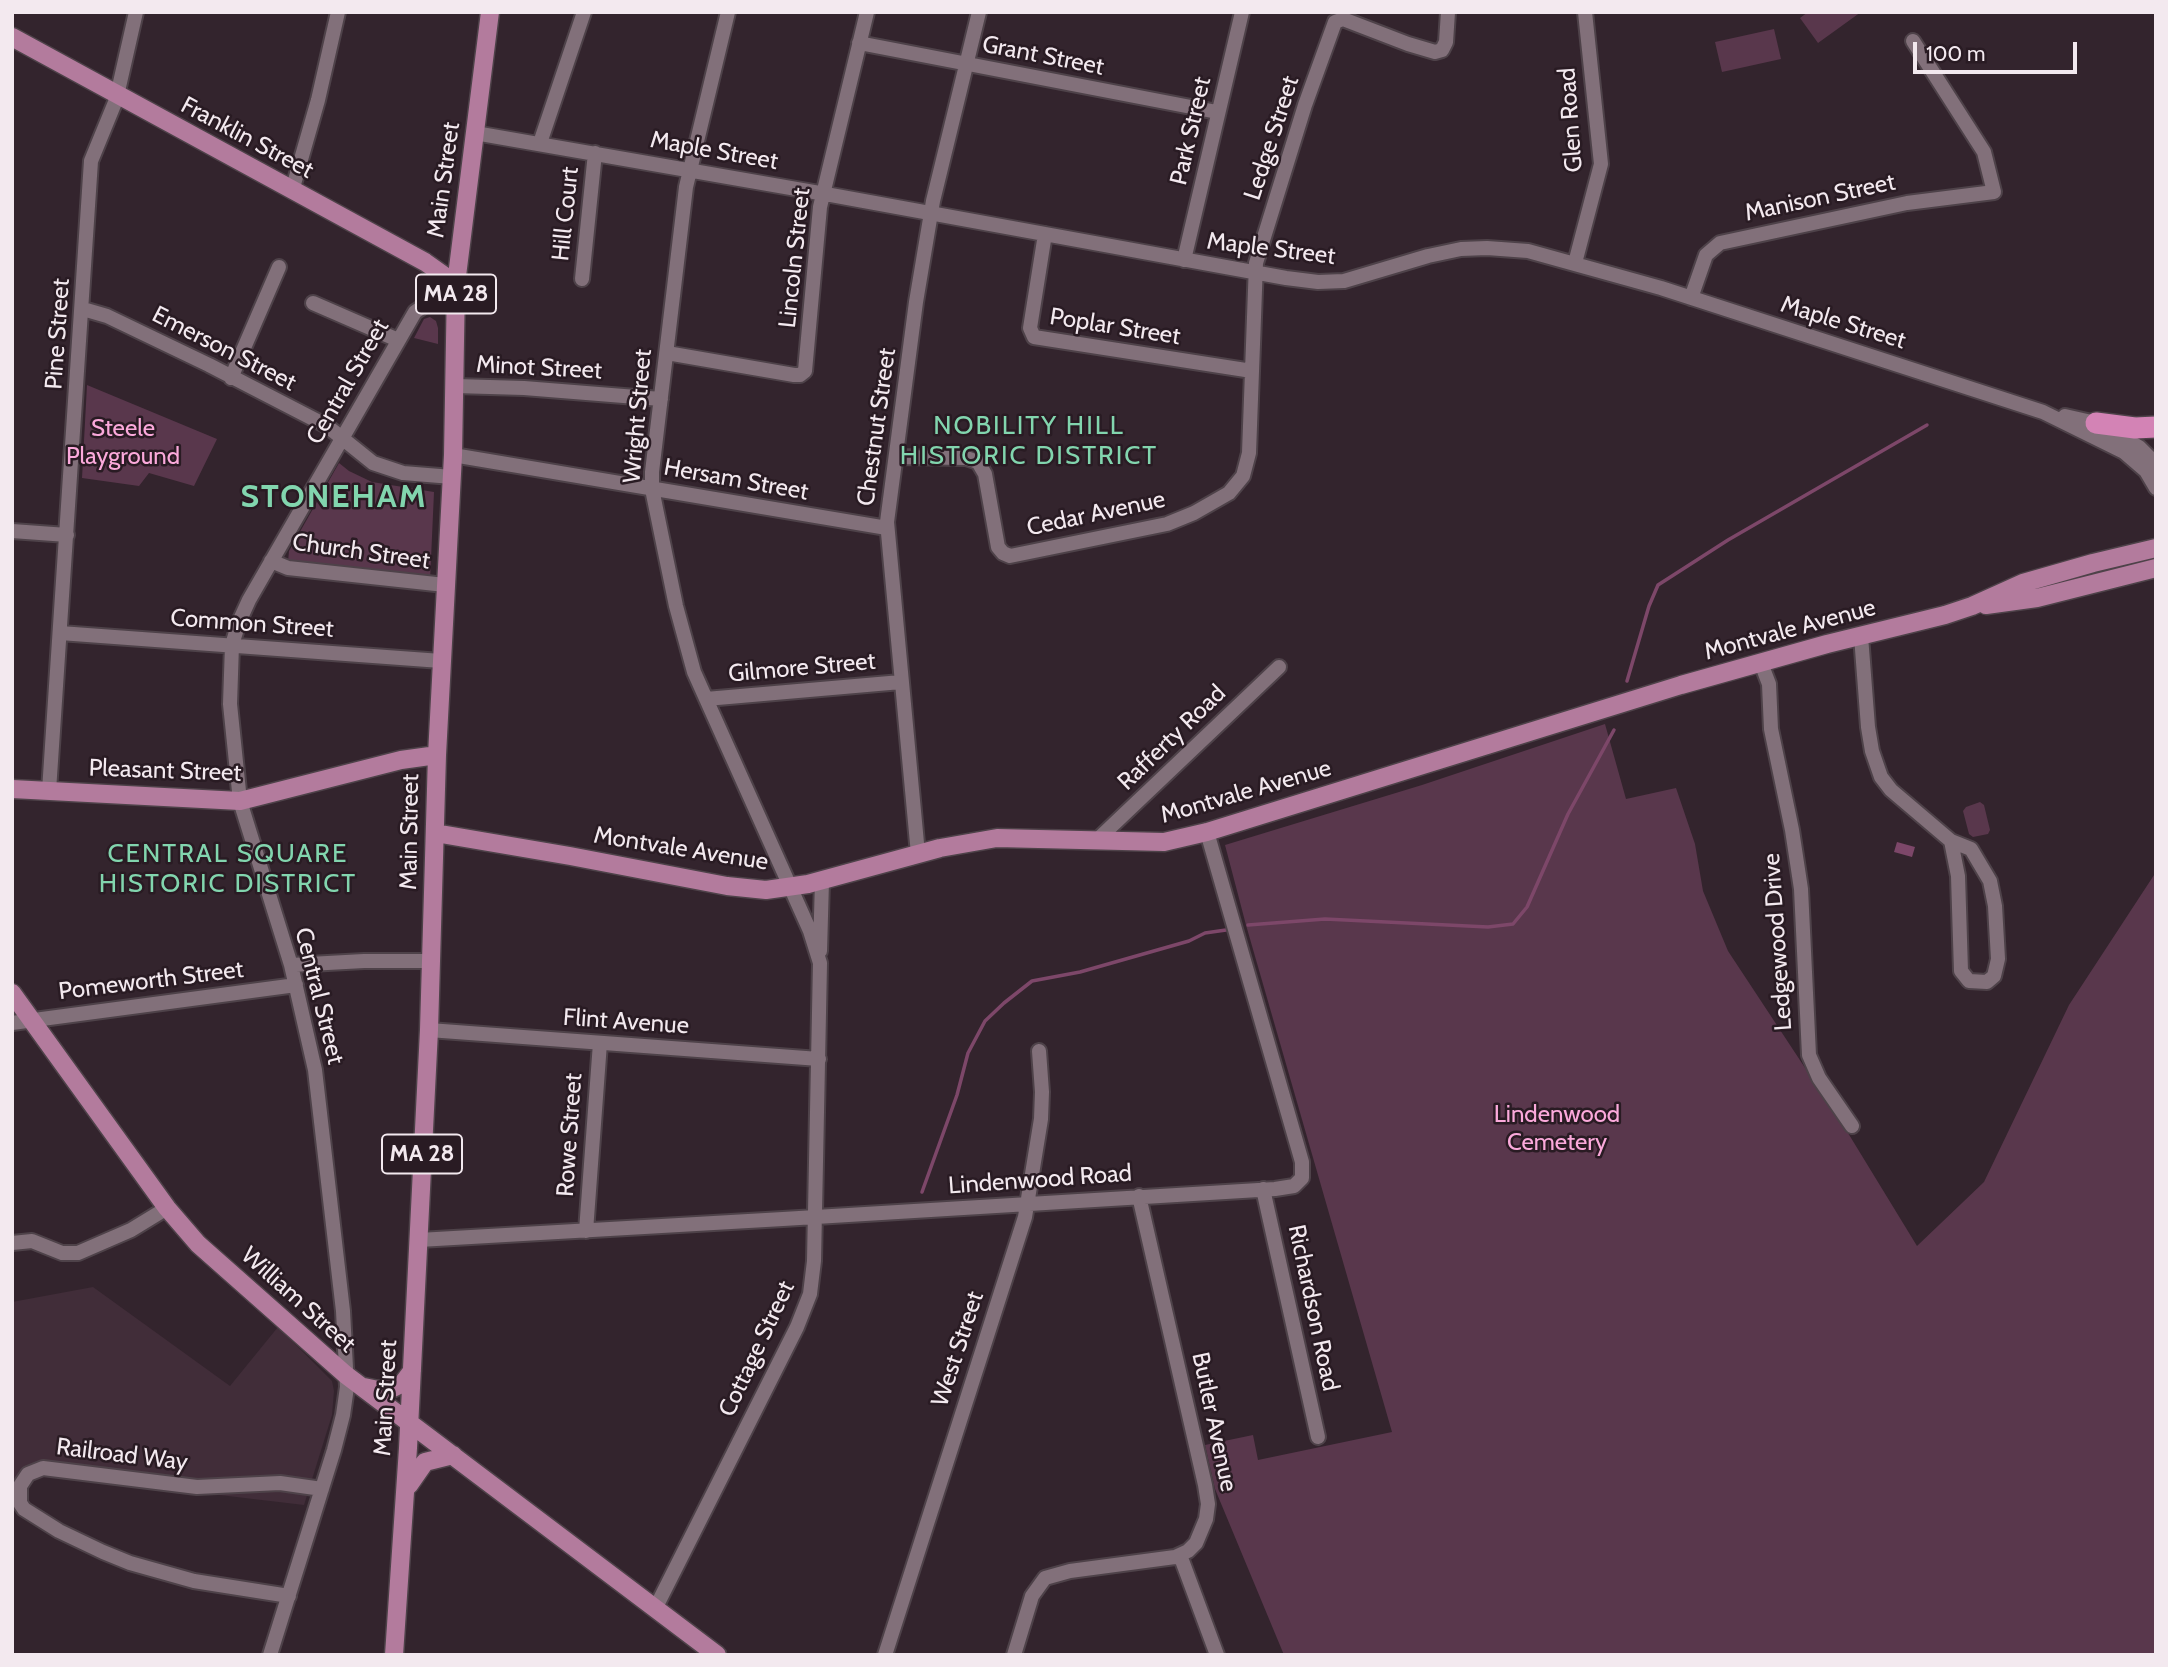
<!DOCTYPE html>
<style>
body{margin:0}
#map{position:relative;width:2168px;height:1667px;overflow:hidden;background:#33242d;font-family:Cabin,sans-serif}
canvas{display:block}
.frame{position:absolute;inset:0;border:14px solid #f3e9ef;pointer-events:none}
.scale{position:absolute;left:1913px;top:42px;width:164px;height:32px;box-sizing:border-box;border:4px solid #f3e9ef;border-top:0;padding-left:9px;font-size:21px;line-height:24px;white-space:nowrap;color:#f3e9ef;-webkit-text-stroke:5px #291b23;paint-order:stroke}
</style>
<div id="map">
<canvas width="2168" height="1667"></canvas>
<div class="frame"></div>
<div class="scale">100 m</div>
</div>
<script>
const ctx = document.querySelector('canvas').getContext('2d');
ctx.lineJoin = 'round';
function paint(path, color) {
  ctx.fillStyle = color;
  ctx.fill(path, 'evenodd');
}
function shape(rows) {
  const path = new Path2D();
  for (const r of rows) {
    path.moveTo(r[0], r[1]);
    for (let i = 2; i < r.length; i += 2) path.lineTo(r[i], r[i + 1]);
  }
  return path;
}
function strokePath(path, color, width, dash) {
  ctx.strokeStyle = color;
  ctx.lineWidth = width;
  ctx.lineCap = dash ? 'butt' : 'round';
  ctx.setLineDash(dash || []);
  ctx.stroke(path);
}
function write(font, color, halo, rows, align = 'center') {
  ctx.font = font + ' Cabin,sans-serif';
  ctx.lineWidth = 5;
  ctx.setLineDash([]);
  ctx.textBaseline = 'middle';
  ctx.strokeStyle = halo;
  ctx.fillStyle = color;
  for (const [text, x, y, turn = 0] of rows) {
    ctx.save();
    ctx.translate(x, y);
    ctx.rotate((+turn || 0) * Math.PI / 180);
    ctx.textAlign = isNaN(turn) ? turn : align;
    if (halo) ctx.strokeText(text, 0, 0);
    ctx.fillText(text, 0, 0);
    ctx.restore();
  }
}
paint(shape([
 [93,1287,230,1386,278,1327,332,1381,334,1391,332,1415,304,1505,50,1475,36,1477,29,1485,27,1492,12,1490,12,1302]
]), '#412d39');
paint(shape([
 [1808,12,1861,12,1818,43,1800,18],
 [1774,29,1781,59,1722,72,1715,42],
 [430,317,436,321,438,328,438,344,414,338,424,319],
 [87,385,217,439,194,486,149,473,139,486,82,478],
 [339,463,349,471,372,482,434,492,430,581,288,562,289,551],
 [1605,724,1626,799,1676,788,1695,844,1703,891,1728,951,1848,1133,1917,1246,1984,1182,2069,1005,2156,872,2156,1655,1284,1655,1215,1489,1205,1445,1253,1435,1258,1460,1392,1432,1246,925,1225,845,1422,785],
 [1980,802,1984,805,1990,830,1988,834,1973,837,1969,834,1963,811,1966,807]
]), '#59374c');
paint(shape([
 [1897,842,1915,847,1912,857,1894,852]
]), '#7d4769');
strokePath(shape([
 [1627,681,1649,606,1658,585,1728,540,1927,425],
 [1248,925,1325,919,1488,927,1513,924,1527,907,1568,814,1614,730],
 [922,1192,957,1095,968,1053,985,1021,1004,1003,1032,981,1080,972,1189,941,1205,933,1226,930]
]), '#7d4769', 3.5);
const minor = shape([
 [859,43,1217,112],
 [475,133,831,195,1286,278,1318,282,1344,281,1428,256,1461,249,1487,248,1528,251,1661,288,2043,412,2124,452,2146,471,2156,488],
 [540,143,584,12],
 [292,191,318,100,338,12],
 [1045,234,1030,328,1034,337,1252,371],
 [1184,260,1242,12],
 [1575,263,1601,164,1585,12],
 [582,279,595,153],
 [1691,298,1706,255,1720,243,1907,203,1994,192,1984,152,1913,41],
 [313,303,398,340],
 [83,309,107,316,209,365,327,426,373,463,403,473,452,477],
 [667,353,794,375,800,375,805,371,820,207,867,12],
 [231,378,279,267],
 [455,386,524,388,661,399],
 [2065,416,2096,423,2108,429,2139,447,2156,464],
 [453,455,887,528],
 [897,457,966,458,978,462,985,474,998,547,1003,553,1010,556,1167,524,1194,513,1229,493,1243,476,1249,453,1256,263,1305,105,1335,22,1343,19,1408,44,1435,52,1442,50,1446,42,1448,12],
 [12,531,67,535],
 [271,561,288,568,445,585],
 [60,633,441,661],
 [1861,636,1868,727,1872,751,1881,777,1891,790,1951,841,1958,876,1961,971,1969,981,1987,982,1994,976,1998,959,1995,906,1990,881,1971,849,1951,841],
 [1761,663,1769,684,1771,729,1792,830,1801,889,1809,1055,1819,1078,1852,1126],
 [706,699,901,682],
 [49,791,91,161,116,100,136,12],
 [1096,841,1279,667],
 [918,854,887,522,916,302,933,201,979,12],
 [820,951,822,881],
 [291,965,364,961,431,961],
 [12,1023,296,985],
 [429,1030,819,1059],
 [1263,1189,1318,1437],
 [586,1231,600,1043],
 [419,1240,783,1219,1275,1189,1294,1186,1302,1178,1302,1162,1207,832],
 [12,1243,32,1241,62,1253,78,1253,131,1230,167,1208],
 [1180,1555,1217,1655],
 [289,1596,194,1581,130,1563,103,1552,59,1531,24,1509,20,1503,20,1486,28,1474,43,1468,197,1487,280,1483,322,1489],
 [656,1607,797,1327,810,1294,814,1261,820,963,810,931,694,672,676,606,652,489,652,472,686,187,728,12],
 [270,1655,334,1450,343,1415,347,1387,343,1311,315,1070,291,965,240,801,230,704,232,645,239,622,249,600,415,312,456,284],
 [885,1655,1025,1217,1041,1119,1042,1092,1039,1051],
 [1014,1655,1032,1596,1045,1578,1070,1571,1175,1557,1188,1551,1196,1543,1206,1519,1208,1504,1205,1485,1139,1196]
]);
const major = shape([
 [12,37,425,262,456,284],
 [1986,605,2037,598,2156,568],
 [12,789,240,801,401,760,437,755],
 [435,833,570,856,727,886,766,890,808,884,940,848,997,838,1164,842,1207,832,1681,685,1827,644,1945,615,1972,606,2023,583,2093,563,2156,548],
 [12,993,167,1208,198,1244,346,1375,717,1655],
 [364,1387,378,1390,393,1388,403,1383,412,1371],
 [409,1485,425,1462,453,1455],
 [394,1655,408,1448,429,1030,437,755,453,455,456,284,490,12]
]);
const highway = shape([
 [2096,423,2135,428,2156,427]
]);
strokePath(minor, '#4e4249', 18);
strokePath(major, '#4e4249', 21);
strokePath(highway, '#4e4249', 24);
strokePath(minor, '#82707a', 14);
strokePath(major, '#b37b9d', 18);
strokePath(highway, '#d383b5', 21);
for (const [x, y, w] of [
 [456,294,80],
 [422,1154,80]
]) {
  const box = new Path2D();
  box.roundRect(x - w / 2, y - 19.5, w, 39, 5);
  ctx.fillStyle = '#291b23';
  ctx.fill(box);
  strokePath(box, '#f3e9ef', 2);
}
write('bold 23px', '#f3e9ef', null, [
 ["MA 28",456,294],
 ["MA 28",422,1154]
]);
write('24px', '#f3e9ef', '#291b23', [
 ["Grant Street",1043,56,11],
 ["Glen Road",1571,120,-94],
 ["Park Street",1191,131,-77],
 ["Franklin Street",247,138,28],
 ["Ledge Street",1272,138,-72],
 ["Maple Street",714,151,10],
 ["Main Street",444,180,-82],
 ["Manison Street",1820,198,-12],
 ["Hill Court",566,214,-84],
 ["Maple Street",1271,249,7],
 ["Lincoln Street",795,258,-84],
 ["Maple Street",1843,323,17],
 ["Poplar Street",1115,327,9],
 ["Pine Street",58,334,-86],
 ["Emerson Street",224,349,27],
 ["Minot Street",539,368,3],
 ["Central Street",348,382,-60],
 ["Wright Street",638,416,-85],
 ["Chestnut Street",877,427,-82],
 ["Hersam Street",736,480,10],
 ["Cedar Avenue",1096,514,-12],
 ["Church Street",361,552,8],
 ["Common Street",252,624,4],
 ["Montvale Avenue",1790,630,-15],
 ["Gilmore Street",802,668,-5],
 ["Rafferty Road",1172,738,-44],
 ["Pleasant Street",165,771,2],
 ["Montvale Avenue",1246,792,-16],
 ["Main Street",410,832,-89],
 ["Montvale Avenue",681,849,9],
 ["Ledgewood Drive",1778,942,-94],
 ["Pomeworth Street",151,981,-7],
 ["Central Street",319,996,76],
 ["Flint Avenue",626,1022,4],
 ["Rowe Street",570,1135,-86],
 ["Lindenwood Road",1040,1180,-4],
 ["William Street",298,1300,42],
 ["Richardson Road",1313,1308,78],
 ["Cottage Street",757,1349,-65],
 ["West Street",958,1349,-72],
 ["Main Street",386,1398,-87],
 ["Butler Avenue",1214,1422,78],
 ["Railroad Way",122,1455,7]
]);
write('24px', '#fba9db', '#291b23', [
 ["Steele",123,429],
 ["Playground",123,457],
 ["Lindenwood",1557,1115],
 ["Cemetery",1557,1143]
]);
ctx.letterSpacing = '2px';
write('26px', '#82d5ae', '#291b23', [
 ["NOBILITY HILL",1029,426],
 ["HISTORIC DISTRICT",1029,456],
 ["CENTRAL SQUARE",228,854],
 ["HISTORIC DISTRICT",228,884]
]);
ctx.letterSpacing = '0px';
ctx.letterSpacing = '2px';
write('bold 32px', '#82d5ae', '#291b23', [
 ["STONEHAM",334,498]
]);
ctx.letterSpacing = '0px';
</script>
